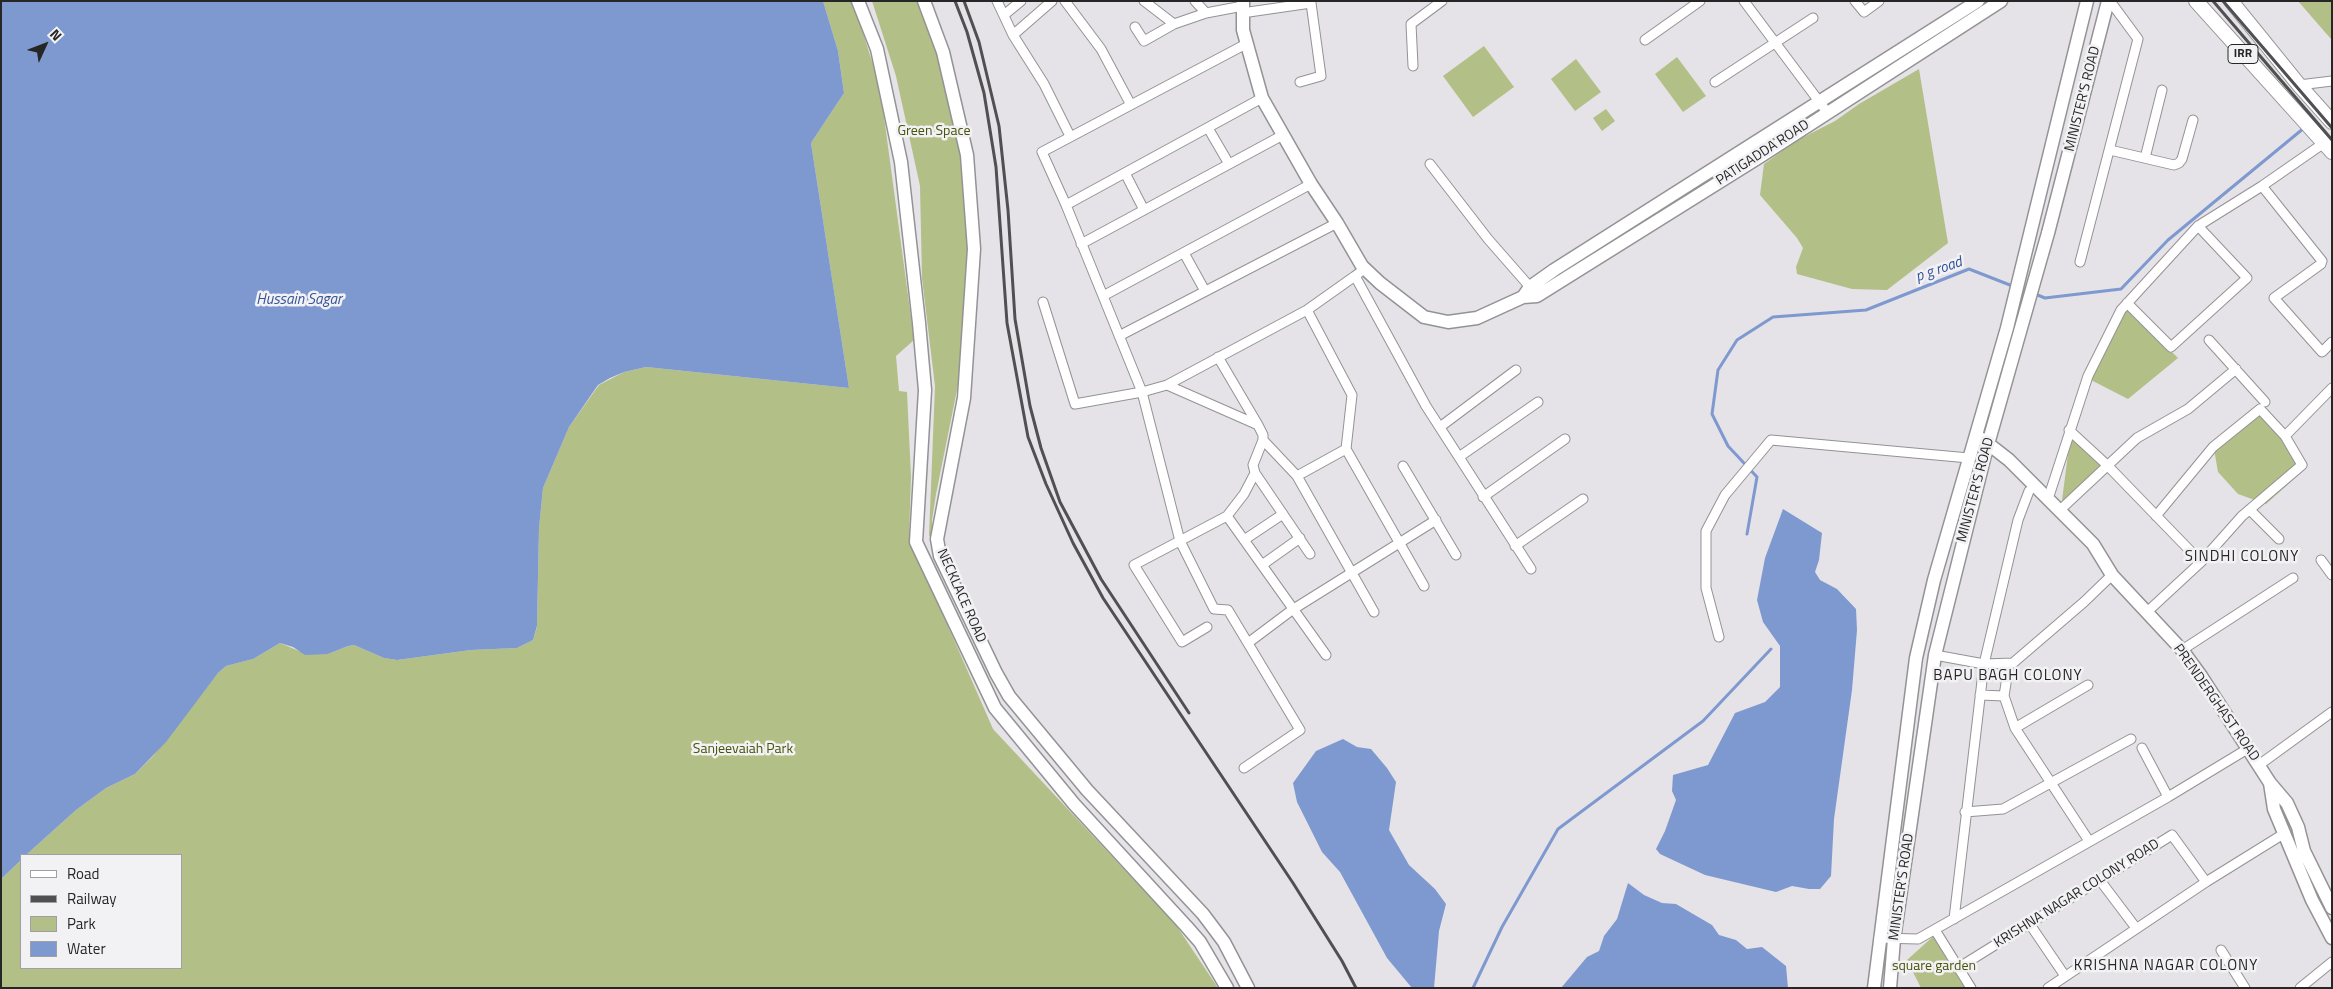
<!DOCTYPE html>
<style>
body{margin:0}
#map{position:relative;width:2333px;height:989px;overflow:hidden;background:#e5e3e7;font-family:"Titillium Web",sans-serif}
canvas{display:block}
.frame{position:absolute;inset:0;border:2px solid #262627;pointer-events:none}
.legend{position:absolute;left:20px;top:854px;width:162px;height:115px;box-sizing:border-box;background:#f2f1f4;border:1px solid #a0a0a2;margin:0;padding:6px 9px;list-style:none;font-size:15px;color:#262627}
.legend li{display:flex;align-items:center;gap:10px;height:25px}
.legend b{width:25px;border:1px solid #a0a0a2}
.north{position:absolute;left:20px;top:20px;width:50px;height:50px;-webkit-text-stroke:4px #f2f1f4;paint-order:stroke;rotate:47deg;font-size:14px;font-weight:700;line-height:20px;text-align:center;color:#262627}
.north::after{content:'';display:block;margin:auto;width:18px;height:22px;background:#262627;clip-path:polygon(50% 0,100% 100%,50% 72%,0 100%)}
</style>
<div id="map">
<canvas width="2333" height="989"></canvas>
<div class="frame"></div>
<ul class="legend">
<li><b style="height:6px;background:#fff"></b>Road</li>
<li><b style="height:6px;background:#505052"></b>Railway</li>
<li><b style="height:14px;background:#b2bf86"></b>Park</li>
<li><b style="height:14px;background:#7e99cf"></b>Water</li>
</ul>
<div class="north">N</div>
</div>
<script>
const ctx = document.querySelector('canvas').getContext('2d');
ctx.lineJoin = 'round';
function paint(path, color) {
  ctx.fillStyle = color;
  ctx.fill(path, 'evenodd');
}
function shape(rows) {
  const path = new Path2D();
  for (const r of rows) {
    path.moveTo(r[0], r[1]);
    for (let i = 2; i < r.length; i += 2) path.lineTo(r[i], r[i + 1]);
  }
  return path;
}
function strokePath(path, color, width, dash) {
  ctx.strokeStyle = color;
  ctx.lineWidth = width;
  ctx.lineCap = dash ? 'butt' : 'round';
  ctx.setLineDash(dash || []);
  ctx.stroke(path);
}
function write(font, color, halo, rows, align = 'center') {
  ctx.font = font + ' "Titillium Web",sans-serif';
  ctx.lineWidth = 5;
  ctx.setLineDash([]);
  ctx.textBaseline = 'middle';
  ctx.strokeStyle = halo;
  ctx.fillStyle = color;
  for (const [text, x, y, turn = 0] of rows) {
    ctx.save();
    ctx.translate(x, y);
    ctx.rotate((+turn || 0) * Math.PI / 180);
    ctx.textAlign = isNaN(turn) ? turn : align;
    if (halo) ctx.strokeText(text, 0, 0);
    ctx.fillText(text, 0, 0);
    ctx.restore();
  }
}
paint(shape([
 [823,1,853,1,880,87,914,340,896,356,899,391,907,392,911,477,909,537,993,729,1176,925,1218,988,1,988,1,879,21,860,21,968,181,968,181,855,26,855,76,810,106,788,135,774,153,756,218,673,226,666,253,659,280,643,299,651,328,654,348,646,354,645,384,658,397,660,471,650,517,648,533,640,537,627,539,528,543,488,569,427,599,385,624,372,646,367,849,388,811,143,844,93,838,51],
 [872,1,920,1,937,46,958,128,968,225,967,284,960,375,936,494,932,520,932,535,929,536,935,386,922,278,920,186,896,76],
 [2298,1,2332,1,2332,40,2324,31],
 [1484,46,1514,87,1473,117,1443,76],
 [1677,57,1706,96,1683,112,1655,74],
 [1576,59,1601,92,1575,111,1551,79],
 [1919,69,1948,243,1887,290,1852,289,1797,274,1796,267,1803,248,1797,238,1760,195,1764,164,1796,141,1835,121,1859,104],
 [1606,109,1615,121,1602,131,1593,118],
 [2126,307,2178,358,2128,399,2089,379],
 [2259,412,2283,438,2303,471,2266,504,2238,494,2218,472,2214,449],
 [2071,431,2105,464,2061,508],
 [1937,933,1973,988,1921,988,1907,960]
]), '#b2bf86');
paint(shape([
 [1,1,823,1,838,51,844,93,811,143,849,388,646,367,624,372,610,378,598,385,569,427,543,488,539,528,537,626,533,640,517,648,471,650,397,660,384,658,354,645,348,646,328,654,305,655,293,647,280,643,253,659,226,666,218,673,166,742,135,774,106,788,76,810,26,855,21,855,21,860,1,879],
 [1783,509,1822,533,1819,560,1815,572,1820,580,1837,589,1856,609,1857,630,1852,690,1834,819,1831,876,1820,889,1809,889,1792,886,1776,892,1705,875,1660,854,1656,849,1665,831,1676,800,1672,791,1673,775,1708,765,1735,713,1765,702,1780,687,1780,646,1763,622,1757,600,1765,558],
 [1343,739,1357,747,1371,749,1387,768,1396,782,1389,830,1409,865,1435,889,1446,904,1439,931,1434,988,1412,988,1387,958,1340,872,1322,852,1297,802,1293,783,1316,751],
 [1628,883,1644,895,1662,903,1676,904,1712,925,1719,935,1736,940,1747,949,1762,947,1786,966,1788,988,1561,988,1587,957,1599,951,1604,936,1617,919]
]), '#7e99cf');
strokePath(shape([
 [2035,294,2045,298,2121,289,2168,240,2304,128],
 [1747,534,1757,477,1728,446,1712,414,1718,370,1737,340,1773,317,1866,310,1969,269,2015,287],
 [1473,988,1502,927,1558,829,1703,721,1771,649]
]), '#7e99cf', 3);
const street = shape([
 [997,1,1013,35,1044,84,1070,136],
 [1065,1,1101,49,1131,105],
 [1144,1,1174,24,1206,13,1243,6],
 [1195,1,1206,13],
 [1744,1,1827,112],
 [1855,1,1864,12,1879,1],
 [1242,13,1311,3,1321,76,1300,82],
 [1004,15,1021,1],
 [1135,27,1144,41,1174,24],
 [1013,35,1052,1],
 [1645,40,1700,1],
 [1413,66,1411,24,1442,1],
 [1715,82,1813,18],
 [2299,85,2332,81],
 [1208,128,1229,164],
 [2110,150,2174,165,2179,163,2182,159,2193,120],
 [2145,158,2162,90],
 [1430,164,1488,239,1530,287],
 [1125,173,1144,210],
 [2262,186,2322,261,2321,264,2274,298,2322,352,2332,342],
 [1066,205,1262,98],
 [1081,244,1283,135],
 [1184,253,1205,291],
 [2080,262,2138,39,2110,1],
 [1359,273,1355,276,1426,406,1531,569],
 [1103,296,1311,184],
 [1043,302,1075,404,1142,392,1167,385,1307,310,1355,276],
 [2127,303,2171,347,2247,278,2198,226],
 [1307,310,1352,395,1346,449,1424,586],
 [1119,336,1337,223],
 [2209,340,2265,402],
 [1218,357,1258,425],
 [1167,385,1258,425,1263,435,1263,440,1253,465,1255,473,1244,494,1227,516,1134,565,1182,642,1207,627],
 [1440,427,1516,370],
 [2069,430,2107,465,2201,562],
 [2285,436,2332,388],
 [1263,440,1297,476,1346,449],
 [1459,457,1538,402],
 [1403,466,1456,555],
 [1255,473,1310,554],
 [1297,476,1374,612],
 [1483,497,1565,439],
 [2048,499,2088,376,2121,310,2198,226,2262,186,2324,143],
 [2250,510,2279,539],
 [2059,511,2137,438,2188,409,2236,369],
 [1227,516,1326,655],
 [1244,540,1283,514],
 [1515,546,1583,499],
 [2321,560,2332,575],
 [1262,565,1300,538],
 [2147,612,2201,562,2242,516,2302,465,2285,436,2260,409,2213,447,2156,516],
 [1719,637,1706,588,1706,531,1725,495,1771,440,1969,458],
 [1248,643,1292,610,1436,520],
 [2182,650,2293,578],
 [1935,655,1984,664,2013,663,2084,602,2112,575],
 [2009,664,2004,696,2015,728,2089,841],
 [1980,695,2004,696],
 [2015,728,2088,685],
 [2142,748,2168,797],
 [2259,765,2332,712],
 [1244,768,1300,730,1228,610,1214,609,1180,541,1142,392,1066,205,1042,152,1246,44],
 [1965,812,2003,809,2131,739],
 [2099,879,2136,928],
 [1954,919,1984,664,2018,520,2029,491],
 [2029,923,2065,976],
 [1935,930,1971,988],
 [1879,938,1918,939,2168,797,2249,748],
 [2221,950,2245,988],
 [1958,968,2172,835,2206,882],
 [2048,988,2206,882,2285,833],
 [2300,988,2332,962]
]);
const secondary = shape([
 [858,1,877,49,901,162,919,323,925,390,916,542,995,708,1074,804,1186,926,1200,942,1227,988],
 [924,1,943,52,967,155,974,249,964,398,937,539,940,556,996,673,1009,696,1087,790,1203,914,1224,942,1248,988],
 [1243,1,1243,30,1262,98,1311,184,1337,223,1362,266,1380,283,1424,317,1448,322,1477,318,1523,297,1537,296,1761,156,2001,1],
 [1523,297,1530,287,1554,270,1978,1],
 [1982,439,2009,460,2093,544,2112,575,2182,650,2201,676,2270,783,2287,803,2298,827,2304,851,2332,908],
 [2270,783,2274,809,2312,900,2332,938],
 [1874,988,1916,658,1934,580,2007,328,2087,1],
 [1890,988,1894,939,1935,655,1986,451,2048,233,2108,1]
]);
const primary = shape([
 [2196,1,2332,152],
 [2231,1,2299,85,2332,122]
]);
strokePath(street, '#949295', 11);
strokePath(secondary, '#949295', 15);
strokePath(primary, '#949295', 16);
strokePath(street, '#fff', 9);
strokePath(secondary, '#fff', 12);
strokePath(primary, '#fff', 14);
strokePath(shape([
 [955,1,967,32,984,93,996,167,1007,323,1028,437,1046,484,1073,543,1103,598,1293,883,1342,961,1356,988],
 [964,1,979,42,999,126,1008,210,1015,319,1030,406,1041,448,1060,502,1101,579,1189,713],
 [2213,1,2332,140],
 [2223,1,2332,128]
]), '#505052', 3);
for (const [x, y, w] of [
 [2243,54,30]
]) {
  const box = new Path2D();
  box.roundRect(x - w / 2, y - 9.5, w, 19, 4);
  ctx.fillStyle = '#f2f1f4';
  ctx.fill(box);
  strokePath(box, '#262627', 1);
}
write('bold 12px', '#262627', null, [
 ["IRR",2243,54]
]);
write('14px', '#262627', '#f2f1f4', [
 ["MINISTER'S ROAD",2083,99,-76],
 ["PATIGADDA ROAD",1763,153,-33],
 ["MINISTER'S ROAD",1976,490,-75],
 ["NECKLACE ROAD",961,596,66],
 ["PRENDERGHAST ROAD",2216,703,55],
 ["MINISTER'S ROAD",1902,887,-82],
 ["KRISHNA NAGAR COLONY ROAD",2077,894,-32]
]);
write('14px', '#49540b', '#f2f1f4', [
 ["Green Space",934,132],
 ["Sanjeevaiah Park",743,750],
 ["square garden",1934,967]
]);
write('italic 15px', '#345397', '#f2f1f4', [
 ["p g road",1939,270,-19],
 ["Hussain Sagar",299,300]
]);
ctx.letterSpacing = '1px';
write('15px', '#262627', '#f2f1f4', [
 ["SINDHI COLONY",2242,557],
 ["BAPU BAGH COLONY",2008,676],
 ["KRISHNA NAGAR COLONY",2166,966]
]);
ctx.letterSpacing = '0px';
</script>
